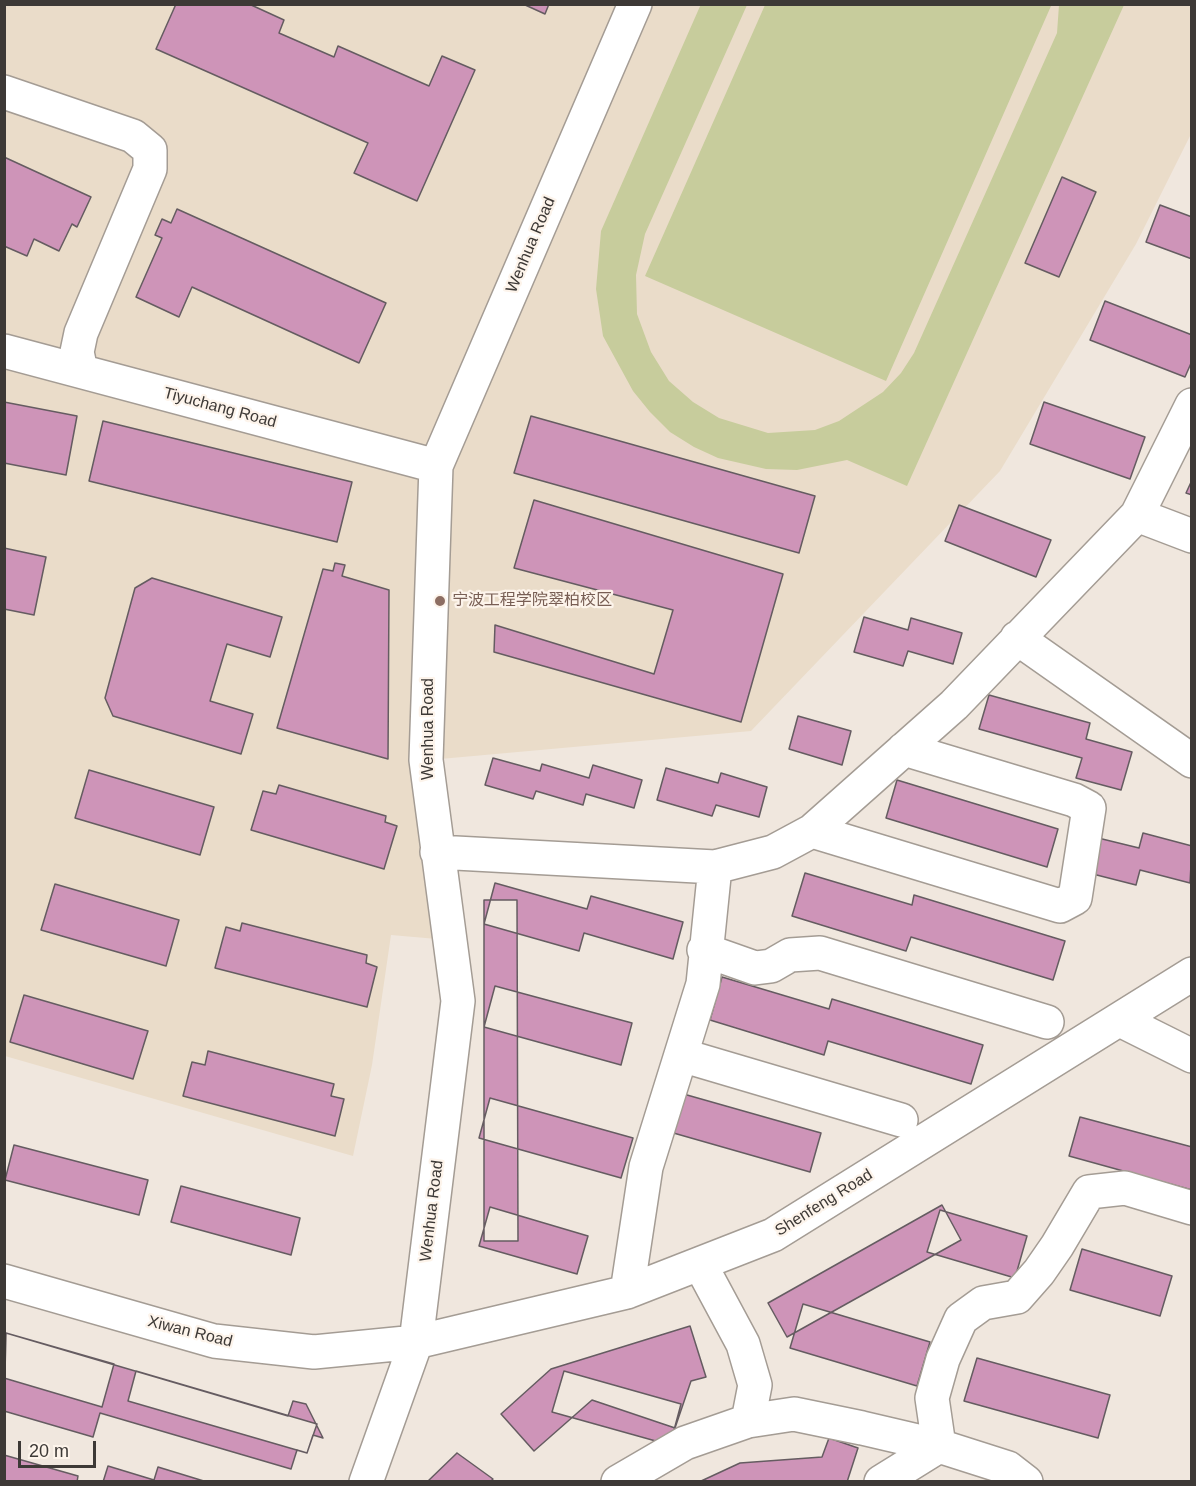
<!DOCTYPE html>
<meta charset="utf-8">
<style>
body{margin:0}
#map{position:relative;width:1196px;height:1486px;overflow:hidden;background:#f0e7de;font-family:Helvetica,sans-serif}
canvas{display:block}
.frame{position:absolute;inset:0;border:6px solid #3d3936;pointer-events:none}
.scale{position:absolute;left:18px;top:1441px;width:78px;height:27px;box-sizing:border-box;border:3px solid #3d3936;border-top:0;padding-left:8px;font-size:18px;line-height:21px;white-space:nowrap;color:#3d3936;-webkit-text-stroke:4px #fdf4eb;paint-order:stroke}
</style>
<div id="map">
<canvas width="1196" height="1486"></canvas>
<div class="frame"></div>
<div class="scale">20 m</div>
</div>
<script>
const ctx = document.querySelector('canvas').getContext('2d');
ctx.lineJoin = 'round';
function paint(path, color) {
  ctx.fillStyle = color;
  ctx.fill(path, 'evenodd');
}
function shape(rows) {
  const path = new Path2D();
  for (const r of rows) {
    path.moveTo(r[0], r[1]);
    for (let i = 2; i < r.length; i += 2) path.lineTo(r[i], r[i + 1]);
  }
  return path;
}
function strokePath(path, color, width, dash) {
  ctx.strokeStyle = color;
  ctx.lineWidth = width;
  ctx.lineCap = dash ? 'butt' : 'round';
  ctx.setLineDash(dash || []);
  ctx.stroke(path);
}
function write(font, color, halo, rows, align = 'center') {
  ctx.font = font + ' Helvetica,"Noto Sans SC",sans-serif';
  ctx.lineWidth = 4.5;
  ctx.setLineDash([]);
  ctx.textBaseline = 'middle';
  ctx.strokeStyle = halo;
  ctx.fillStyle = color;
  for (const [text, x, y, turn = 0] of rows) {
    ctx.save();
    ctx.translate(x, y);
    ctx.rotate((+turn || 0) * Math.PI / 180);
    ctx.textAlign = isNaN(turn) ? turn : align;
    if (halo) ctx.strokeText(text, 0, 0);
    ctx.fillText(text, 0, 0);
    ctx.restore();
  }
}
paint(shape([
 [4,5,1191,5,1191,134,1136,244,1000,471,751,731,418,761,437,939,391,935,372,1065,353,1156,5,1056]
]), '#eadcc9');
paint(shape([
 [701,4,747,5,645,234,636,275,637,314,651,352,669,381,693,402,719,418,768,433,815,430,839,421,883,392,901,373,914,353,1057,33,1059,5,1124,5,907,486,847,460,797,470,766,469,718,458,694,447,670,432,650,412,633,391,603,336,596,289,601,231],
 [1048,4,1051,6,886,381,645,276,765,5]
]), '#c7cc9c');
const building = shape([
 [176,4,249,4,284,20,279,33,334,57,338,46,429,86,442,56,475,70,417,201,354,173,368,143,156,49,176,4],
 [523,4,549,4,545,14,523,4],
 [4,157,91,197,77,227,72,224,59,251,34,239,27,256,4,246,4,157],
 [1062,177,1096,192,1059,277,1025,263,1062,177],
 [1160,205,1192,217,1192,259,1146,242,1160,205],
 [177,209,386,303,359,363,192,287,179,317,136,297,162,238,155,235,162,219,171,223,177,209],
 [1105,301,1192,335,1192,361,1185,377,1090,340,1105,301],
 [4,402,77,416,66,475,4,463,4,402],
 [1044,402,1145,437,1130,479,1030,444,1044,402],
 [531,416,815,496,799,553,514,473,531,416],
 [103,421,352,482,337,542,89,481,103,421],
 [1192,480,1192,495,1186,493,1192,480],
 [534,500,783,574,741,722,494,652,495,625,654,674,673,610,514,568,534,500],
 [959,505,1051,540,1036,577,945,541,959,505],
 [4,548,46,557,34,615,4,609,4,548],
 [335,563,345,565,342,576,389,590,388,759,277,728,323,569,333,571,335,563],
 [152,578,282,617,270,657,227,644,210,701,253,714,241,754,113,716,105,698,135,588,152,578],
 [864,617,908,630,911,618,962,633,953,664,908,651,903,666,854,652,864,617],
 [989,695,1090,723,1086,739,1132,752,1121,790,1076,778,1082,758,979,729,989,695],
 [798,716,851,731,842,765,789,749,798,716],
 [493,758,540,771,542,764,589,778,593,765,642,780,634,808,586,794,583,805,536,791,533,799,485,785,493,758],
 [666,768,718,783,721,773,767,787,759,817,716,805,712,816,657,800,666,768],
 [89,770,214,807,200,855,75,818,89,770],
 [897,780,1058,829,1047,867,886,818,897,780],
 [279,785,386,816,385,822,397,826,384,869,251,830,263,791,276,794,279,785],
 [1143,833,1192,846,1190,883,1140,870,1136,885,1081,871,1090,836,1139,848,1143,833],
 [805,873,912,905,914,895,1065,941,1053,980,911,937,906,951,792,916,805,873],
 [495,883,587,909,591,896,683,922,673,959,584,933,579,951,484,924,495,883],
 [55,884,179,920,166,966,41,930,55,884],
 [484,900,517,900,518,1241,484,1241,484,900],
 [242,923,367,955,366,963,377,967,367,1007,215,968,226,927,240,931,242,923],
 [722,977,829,1009,832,999,983,1045,971,1084,828,1041,824,1055,710,1020,722,977],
 [495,986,632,1023,621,1065,484,1027,495,986],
 [24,995,148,1031,133,1079,10,1042,24,995],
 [208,1051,334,1084,331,1096,344,1099,335,1136,183,1096,192,1062,205,1065,208,1051],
 [680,1093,821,1133,810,1172,670,1132,680,1093],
 [490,1098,633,1138,621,1178,479,1138,490,1098],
 [1080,1117,1192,1147,1192,1190,1069,1156,1080,1117],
 [14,1145,148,1180,139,1215,5,1180,14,1145],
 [181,1186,300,1218,291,1255,171,1222,181,1186],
 [942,1205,961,1240,787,1337,768,1303,942,1205],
 [490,1207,588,1236,577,1274,479,1246,490,1207],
 [940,1210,1027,1236,1015,1278,927,1252,940,1210],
 [1082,1249,1172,1276,1160,1316,1070,1290,1082,1249],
 [803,1304,930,1342,917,1386,790,1348,803,1304],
 [690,1326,706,1377,691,1381,675,1428,592,1400,534,1451,501,1414,551,1369,690,1326],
 [6,1333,114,1364,102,1407,4,1378,6,1333],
 [6,1333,288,1416,293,1401,306,1404,323,1438,313,1435,307,1453,297,1450,291,1469,100,1413,93,1437,4,1411,6,1333],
 [977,1358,1110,1395,1098,1438,964,1401,977,1358],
 [136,1371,317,1424,307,1453,128,1401,136,1371],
 [564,1371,681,1404,670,1445,552,1412,564,1371],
 [829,1438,858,1448,847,1482,699,1482,740,1463,822,1457,829,1438],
 [457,1453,493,1479,490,1482,427,1482,457,1453],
 [4,1455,78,1476,77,1482,4,1482,4,1455],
 [108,1466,154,1480,158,1467,207,1482,103,1482,108,1466]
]);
paint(building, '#ce94b8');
strokePath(building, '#655c61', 1.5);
const minor = shape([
 [4,92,133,136,150,150,150,169,81,333,77,352,81,371],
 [4,351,436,466],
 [1137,515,1192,536],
 [1017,638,1192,761],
 [812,831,1060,906,1075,898,1089,808,1074,800,904,749],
 [437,852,715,867,773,852,812,831,954,705,1137,515,1192,405],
 [704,950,755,968,771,966,790,955,820,953,1047,1022],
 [1120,1020,1192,1056],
 [681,1055,901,1120],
 [4,1281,214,1341,314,1352,416,1342,627,1292,773,1235,1192,974],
 [627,1292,646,1167,703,984,715,867],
 [748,1421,794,1414,862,1428,939,1446,1008,1468,1026,1482],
 [366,1482,416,1342,458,1001,426,760,436,466,635,4],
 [618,1482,685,1443,748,1421,755,1385,743,1344,700,1264],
 [881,1482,939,1446,932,1398,943,1359,961,1319,983,1303,1017,1297,1039,1272,1057,1246,1089,1192,1125,1188,1192,1208]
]);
strokePath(minor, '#a49c94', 36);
strokePath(minor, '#fff', 33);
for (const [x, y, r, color] of [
 [440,601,6,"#8d6e63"]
]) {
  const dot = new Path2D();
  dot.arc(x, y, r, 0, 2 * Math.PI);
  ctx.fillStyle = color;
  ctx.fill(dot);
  strokePath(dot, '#fdf4eb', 2);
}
write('16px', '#3d3936', '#fdf4eb', [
 ["Wenhua Road",531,245,-67],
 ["Tiyuchang Road",220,408,15],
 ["Wenhua Road",429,729,-90],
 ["Shenfeng Road",824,1203,-32],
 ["Wenhua Road",432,1211,-83],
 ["Xiwan Road",190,1332,14]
]);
write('16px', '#785e54', '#fdf4eb', [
 ["宁波工程学院翠柏校区",452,601]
], 'left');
</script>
